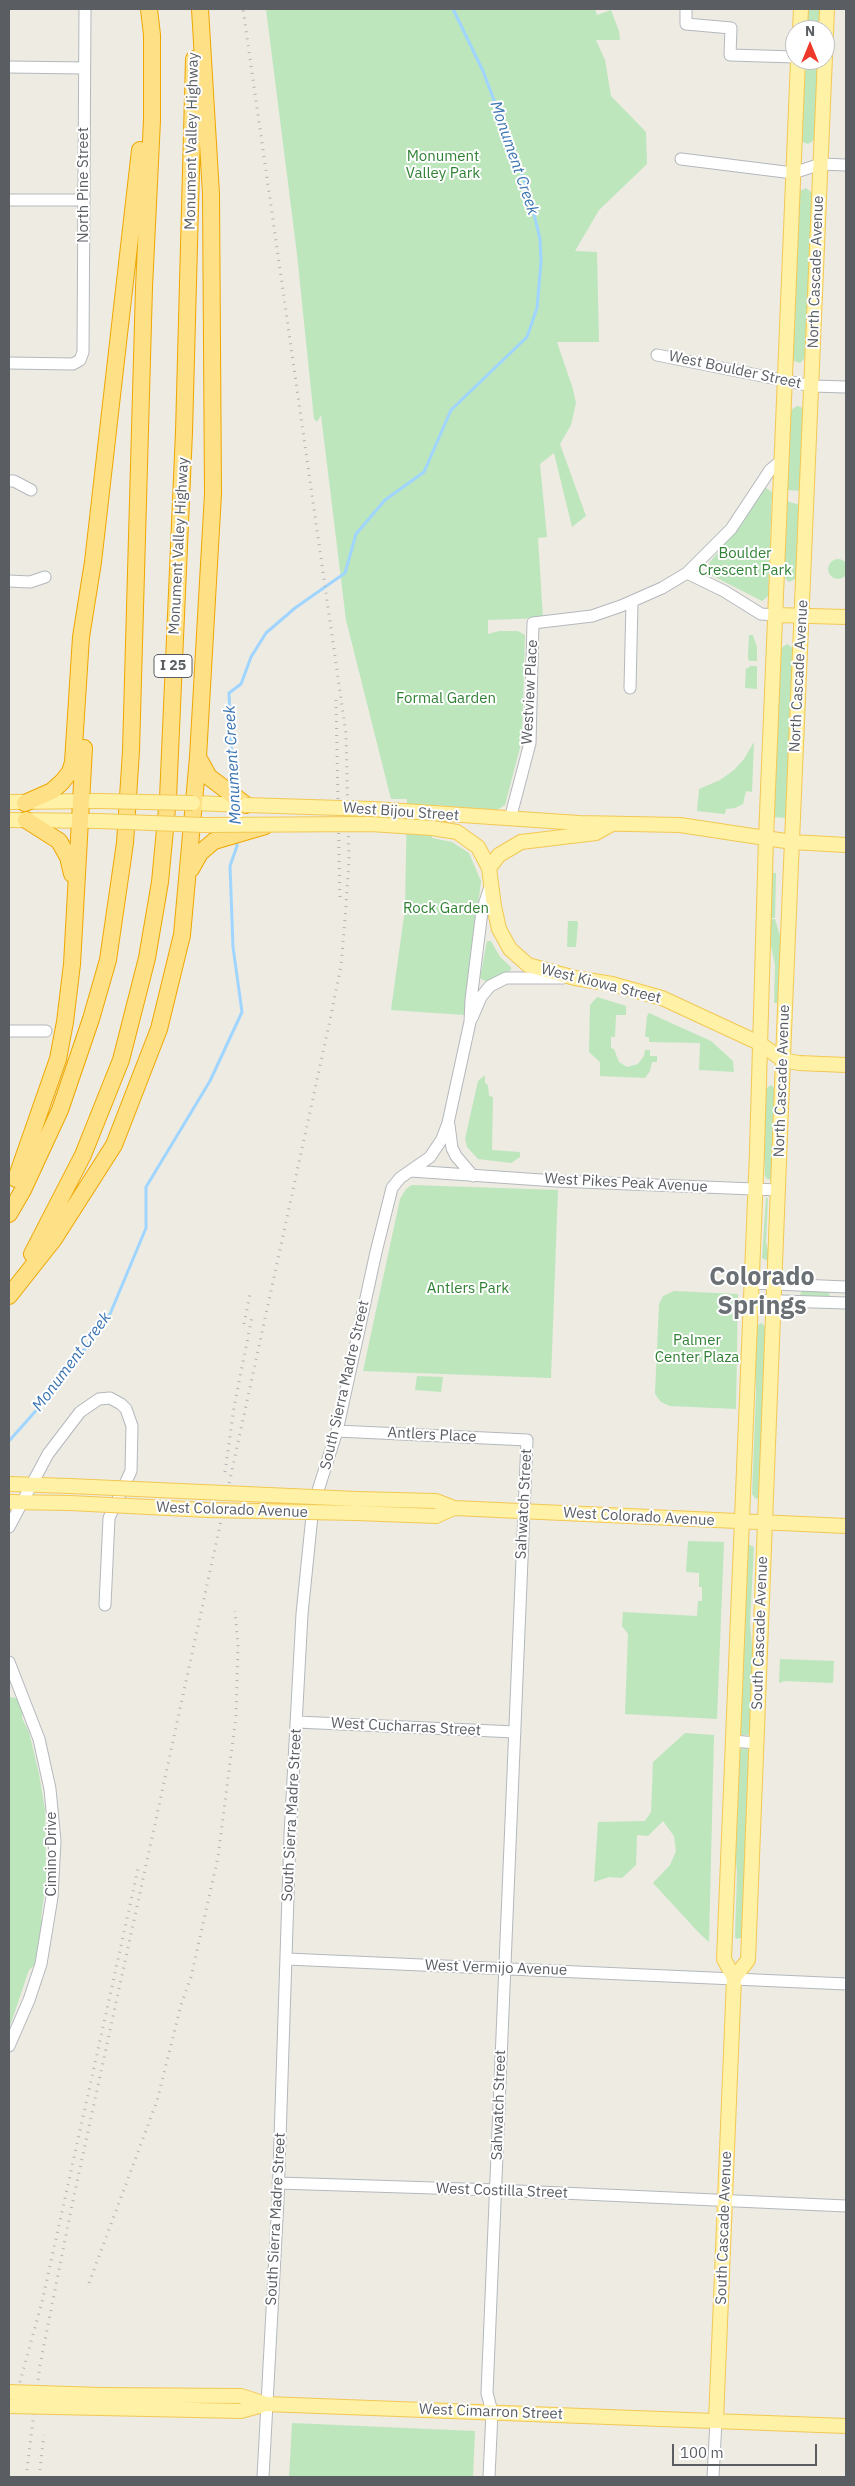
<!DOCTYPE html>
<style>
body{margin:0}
#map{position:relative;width:855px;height:2486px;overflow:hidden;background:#edebe2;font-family:"IBM Plex Sans",sans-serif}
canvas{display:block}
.frame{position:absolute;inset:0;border:10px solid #5a5e63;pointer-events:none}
.north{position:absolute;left:785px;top:20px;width:50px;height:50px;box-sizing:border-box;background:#fff;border:1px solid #bdbfc1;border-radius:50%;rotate:0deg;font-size:14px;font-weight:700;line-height:20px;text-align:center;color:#5a5e63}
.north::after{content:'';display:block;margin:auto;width:18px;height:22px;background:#ec3929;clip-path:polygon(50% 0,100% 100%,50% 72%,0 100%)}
.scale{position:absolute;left:672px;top:2444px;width:145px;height:22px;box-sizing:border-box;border:2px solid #5a5e63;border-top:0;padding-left:6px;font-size:15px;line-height:18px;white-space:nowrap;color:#5a5e63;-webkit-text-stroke:4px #fff;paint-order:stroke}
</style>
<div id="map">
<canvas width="855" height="2486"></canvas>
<div class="frame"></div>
<div class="north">N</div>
<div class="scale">100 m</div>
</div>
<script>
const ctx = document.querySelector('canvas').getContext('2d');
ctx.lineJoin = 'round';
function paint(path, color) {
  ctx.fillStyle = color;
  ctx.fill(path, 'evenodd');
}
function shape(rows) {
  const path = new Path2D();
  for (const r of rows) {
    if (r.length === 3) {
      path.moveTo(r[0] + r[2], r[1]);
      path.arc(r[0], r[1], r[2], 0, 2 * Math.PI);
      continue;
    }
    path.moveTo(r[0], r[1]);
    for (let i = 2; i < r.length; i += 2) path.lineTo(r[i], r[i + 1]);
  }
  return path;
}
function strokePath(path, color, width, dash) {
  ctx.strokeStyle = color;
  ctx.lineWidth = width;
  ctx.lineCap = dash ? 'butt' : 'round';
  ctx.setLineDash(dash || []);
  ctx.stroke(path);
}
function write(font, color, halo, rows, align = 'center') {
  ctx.font = font + ' "IBM Plex Sans",sans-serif';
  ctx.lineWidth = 4;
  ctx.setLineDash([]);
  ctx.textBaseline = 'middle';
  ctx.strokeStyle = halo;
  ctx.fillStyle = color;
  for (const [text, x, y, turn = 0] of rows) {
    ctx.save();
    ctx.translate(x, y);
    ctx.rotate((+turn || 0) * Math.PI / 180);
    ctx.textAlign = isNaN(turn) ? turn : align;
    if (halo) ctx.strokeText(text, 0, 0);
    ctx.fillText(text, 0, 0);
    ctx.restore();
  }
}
paint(shape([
 [266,9,595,9,597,15,611,10,619,31,620,40,596,40,605,60,611,96,646,132,647,164,599,210,575,251,597,252,599,342,557,342,573,389,576,403,571,425,560,444,586,516,572,527,554,453,540,464,547,537,538,538,543,618,488,620,488,634,499,631,518,631,525,635,522,740,505,805,497,810,434,805,432,838,452,842,469,853,481,881,464,1015,391,1010,405,909,407,799,391,799,346,620,321,415,317,422,314,419,297,254],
 [806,9,820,9,819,30,805,30],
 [804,60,818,60,815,136,813,141,808,144,803,142,801,137],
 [806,188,812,193,807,356,800,363,794,361,791,354,798,192],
 [797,406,801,407,804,412,801,491,787,490,790,411],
 [766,488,772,492,768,596,762,601,711,575,708,567,710,562,745,519,762,490],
 [786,501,800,505,797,578,789,582,783,576],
 [838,569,10],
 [749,635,753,635,757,647,757,661,749,661,748,657],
 [787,644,793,648,787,818,773,817,780,649],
 [749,666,757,666,757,689,745,688,746,668,749,668],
 [754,742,752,792,746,791,743,804,735,808,726,809,725,814,697,811,699,789,720,780,734,770,744,759],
 [771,873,776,873,775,918,769,918],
 [769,919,775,919,781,939,779,1003,774,1003,775,965,770,941],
 [568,921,577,921,578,923,576,947,567,947],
 [487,941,491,941,500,957,511,967,511,970,487,982,480,978],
 [597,997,626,1006,626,1015,616,1015,615,1037,611,1037,611,1048,614,1049,619,1062,627,1067,638,1064,644,1056,645,1050,650,1050,650,1056,657,1056,657,1062,652,1062,650,1071,645,1078,600,1076,600,1062,589,1052,590,1005],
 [649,1013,711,1041,733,1061,734,1072,699,1070,700,1043,649,1042,649,1037,645,1037,647,1016],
 [485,1075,485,1083,488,1085,489,1096,493,1097,492,1150,520,1152,520,1157,511,1163,478,1159,467,1147,465,1139,478,1081],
 [771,1085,777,1091,772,1180,767,1179,765,1176,763,1125,764,1090],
 [412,1185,558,1190,551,1378,363,1371,400,1199,406,1189],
 [766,1197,768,1199,766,1242,770,1259,768,1261,762,1258],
 [802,1290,828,1291,830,1296,828,1298,803,1297,800,1295],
 [674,1291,738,1294,736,1409,670,1406,661,1402,657,1397,655,1393,659,1304,663,1296],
 [761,1323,767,1328,759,1498,756,1499,752,1494,756,1392,754,1328],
 [417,1376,443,1377,441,1392,415,1390],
 [688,1541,724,1542,717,1719,625,1714,628,1634,622,1626,623,1612,697,1616,698,1601,702,1601,702,1587,699,1587,699,1573,686,1572],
 [748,1544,754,1547,750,1623,754,1668,751,1733,749,1735,741,1735,739,1732],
 [780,1659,834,1661,833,1683,784,1681,779,1683],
 [9,1697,17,1698,23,1708,22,1718,29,1732,39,1774,45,1810,46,1879,41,1919,45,1923,36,1964,29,1970,9,2029],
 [685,1733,714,1735,709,1942,700,1934,653,1883,670,1865,676,1851,674,1836,663,1821,648,1836,637,1835,636,1865,622,1878,609,1877,594,1882,598,1822,645,1821,651,1812,653,1762],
 [746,1748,750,1752,743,1937,737,1939,735,1937,737,1873,734,1833,739,1749],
 [292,2423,475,2431,473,2477,289,2477]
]), '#bde6bd');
strokePath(shape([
 [233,788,229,693,241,684,251,657,266,633,295,608,345,573,356,534,385,500,424,472,451,410,527,337,537,308,541,262,540,239,529,193,483,71,453,9],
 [9,1441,57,1387,110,1314,146,1228,146,1187,210,1081,242,1012,233,947,230,866,237,846,236,839]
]), '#a0d5ff', 3);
const minor = shape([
 [686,9,686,24,731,28,730,55,795,57],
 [9,67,84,68],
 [681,159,793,173,821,164,846,165],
 [9,200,84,200],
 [657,355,812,386,846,387],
 [9,363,73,364,80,360,83,352,85,9],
 [9,481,14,481,31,490],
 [687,573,724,591,761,614,776,615],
 [9,581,30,582,45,577],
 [630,688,632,602],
 [510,819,530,743,533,623,592,616,621,606,662,588,687,573,731,529,770,470,781,461],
 [472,1018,481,997,490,986,506,978,563,978],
 [9,1031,46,1031],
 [449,1125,452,1148,456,1156,473,1176],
 [411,1171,556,1181,778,1190],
 [751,1283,846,1287],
 [750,1300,846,1303],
 [337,1431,527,1440,487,2393,492,2412,489,2477],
 [9,1527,48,1454,80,1412,99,1399,110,1398,121,1404,126,1409,132,1426,131,1471,109,1518,105,1605],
 [9,1662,39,1739,50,1789,55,1841,52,1897,41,1964,29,2000,9,2046],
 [297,1722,515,1732],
 [732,1741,757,1743],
 [287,1959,846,1984],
 [278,2183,496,2190,846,2206],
 [263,2477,278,2200,290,1835,302,1614,313,1506,337,1431,376,1252,392,1188,400,1178,430,1157,442,1139,448,1123,470,1022,471,1000,482,911,491,884],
 [713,2477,716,2421]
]);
const major = shape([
 [800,30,801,9],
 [776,615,846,617],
 [9,802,99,801],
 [193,803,246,805],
 [433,813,579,823,680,825,792,842,846,845],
 [9,820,98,821],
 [432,828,457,832,478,847,489,868,494,906,499,929,510,949,528,965,575,978,612,984,662,998,759,1043,783,1060,799,1063,846,1065],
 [489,868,499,855,521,842,596,833,612,824],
 [9,1484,70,1486],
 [357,1499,436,1501,454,1508,846,1526],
 [9,1502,70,1503],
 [356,1513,436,1516,454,1508],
 [734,1978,748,1960,785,1007,827,9],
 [101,2395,241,2396,266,2404,846,2426],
 [101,2408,241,2411,266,2404],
 [716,2421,734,1978,724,1959,757,1151,766,838,798,60]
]);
const highway = shape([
 [198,757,209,777,246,805],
 [25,803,52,791,62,782,70,772,73,762,81,637,93,562,140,150],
 [26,820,59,841,68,857,72,874],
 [191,869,200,853,214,841,265,826],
 [16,1179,58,1059,65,1022,72,964,84,748],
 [9,1214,23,1190,60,1110,91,1019,108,960,125,843,131,751,144,287,152,120,152,35,149,9],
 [32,1254,83,1155,121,1060,147,958,160,882,168,798,184,432,194,59],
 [9,1296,54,1239,114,1145,159,1029,182,935,198,757,213,494,211,194,200,9]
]);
strokePath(minor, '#b4b8bd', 13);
strokePath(major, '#f3c854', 16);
strokePath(highway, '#efa600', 18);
strokePath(minor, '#fff', 11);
strokePath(major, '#fff1a5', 14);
strokePath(highway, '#fee187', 16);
strokePath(shape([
 [336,700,340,903],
 [244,1324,250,1294],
 [225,1472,234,1407,252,1317],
 [89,2283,157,2101,181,2005,191,1977,218,1857,236,1716,238,1645,235,1611],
 [9,2408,20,2382,42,2302,138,1869],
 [26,2477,40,2365,72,2205,330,1020,341,966,345,919,349,861,346,734,243,9],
 [39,2477,44,2435]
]), '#b3b4b4', 3, [1, 6]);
const majorBridge = shape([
 [99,801,193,803],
 [246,805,373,809,433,813],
 [98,821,204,825,370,824,432,828],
 [70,1486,357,1499],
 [70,1503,207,1510,356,1513],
 [9,2392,101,2395],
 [9,2406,101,2408]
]);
strokePath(majorBridge, '#f3c854', 16, []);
strokePath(majorBridge, '#fff1a5', 14);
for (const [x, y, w] of [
 [173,666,38]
]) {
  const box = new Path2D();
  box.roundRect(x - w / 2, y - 11.5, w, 23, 4);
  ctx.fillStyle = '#fff';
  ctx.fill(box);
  strokePath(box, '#5a5e63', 1);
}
write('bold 14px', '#5a5e63', null, [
 ["I 25",173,666]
]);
write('15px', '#5a5e63', '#fff', [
 ["Monument Valley Highway",192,141,-89],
 ["North Pine Street",84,185,-90],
 ["North Cascade Avenue",816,272,-88],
 ["West Boulder Street",735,370,12],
 ["Monument Valley Highway",179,546,-87],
 ["North Cascade Avenue",799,676,-87],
 ["Westview Place",530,692,-87],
 ["West Bijou Street",401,812,4],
 ["West Kiowa Street",601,984,14],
 ["North Cascade Avenue",782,1081,-88],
 ["West Pikes Peak Avenue",626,1183,3],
 ["South Sierra Madre Street",345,1385,-77],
 ["Antlers Place",432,1435,3],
 ["Sahwatch Street",524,1504,-87],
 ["West Colorado Avenue",232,1510,2],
 ["West Colorado Avenue",639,1517,3],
 ["South Cascade Avenue",760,1633,-88],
 ["West Cucharras Street",406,1727,3],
 ["South Sierra Madre Street",292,1815,-87],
 ["Cimino Drive",52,1854,-90],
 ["West Vermijo Avenue",496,1968,2],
 ["Sahwatch Street",499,2105,-88],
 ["West Costilla Street",502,2191,2],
 ["South Sierra Madre Street",276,2219,-87],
 ["South Cascade Avenue",724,2228,-88],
 ["West Cimarron Street",491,2412,2]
]);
write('15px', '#328236', '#fff', [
 ["Monument",443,157],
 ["Valley Park",443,174],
 ["Boulder",745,554],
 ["Crescent Park",745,571],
 ["Formal Garden",446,699],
 ["Rock Garden",446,909],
 ["Antlers Park",468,1289],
 ["Palmer",697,1341],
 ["Center Plaza",697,1358]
]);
write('italic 16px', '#3c75b2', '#fff', [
 ["Monument Creek",514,158,71],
 ["Monument Creek",233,765,-93],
 ["Monument Creek",72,1362,-53]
]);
write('bold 25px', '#6b7075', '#fff', [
 ["Colorado",762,1278],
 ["Springs",762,1307]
]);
</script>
